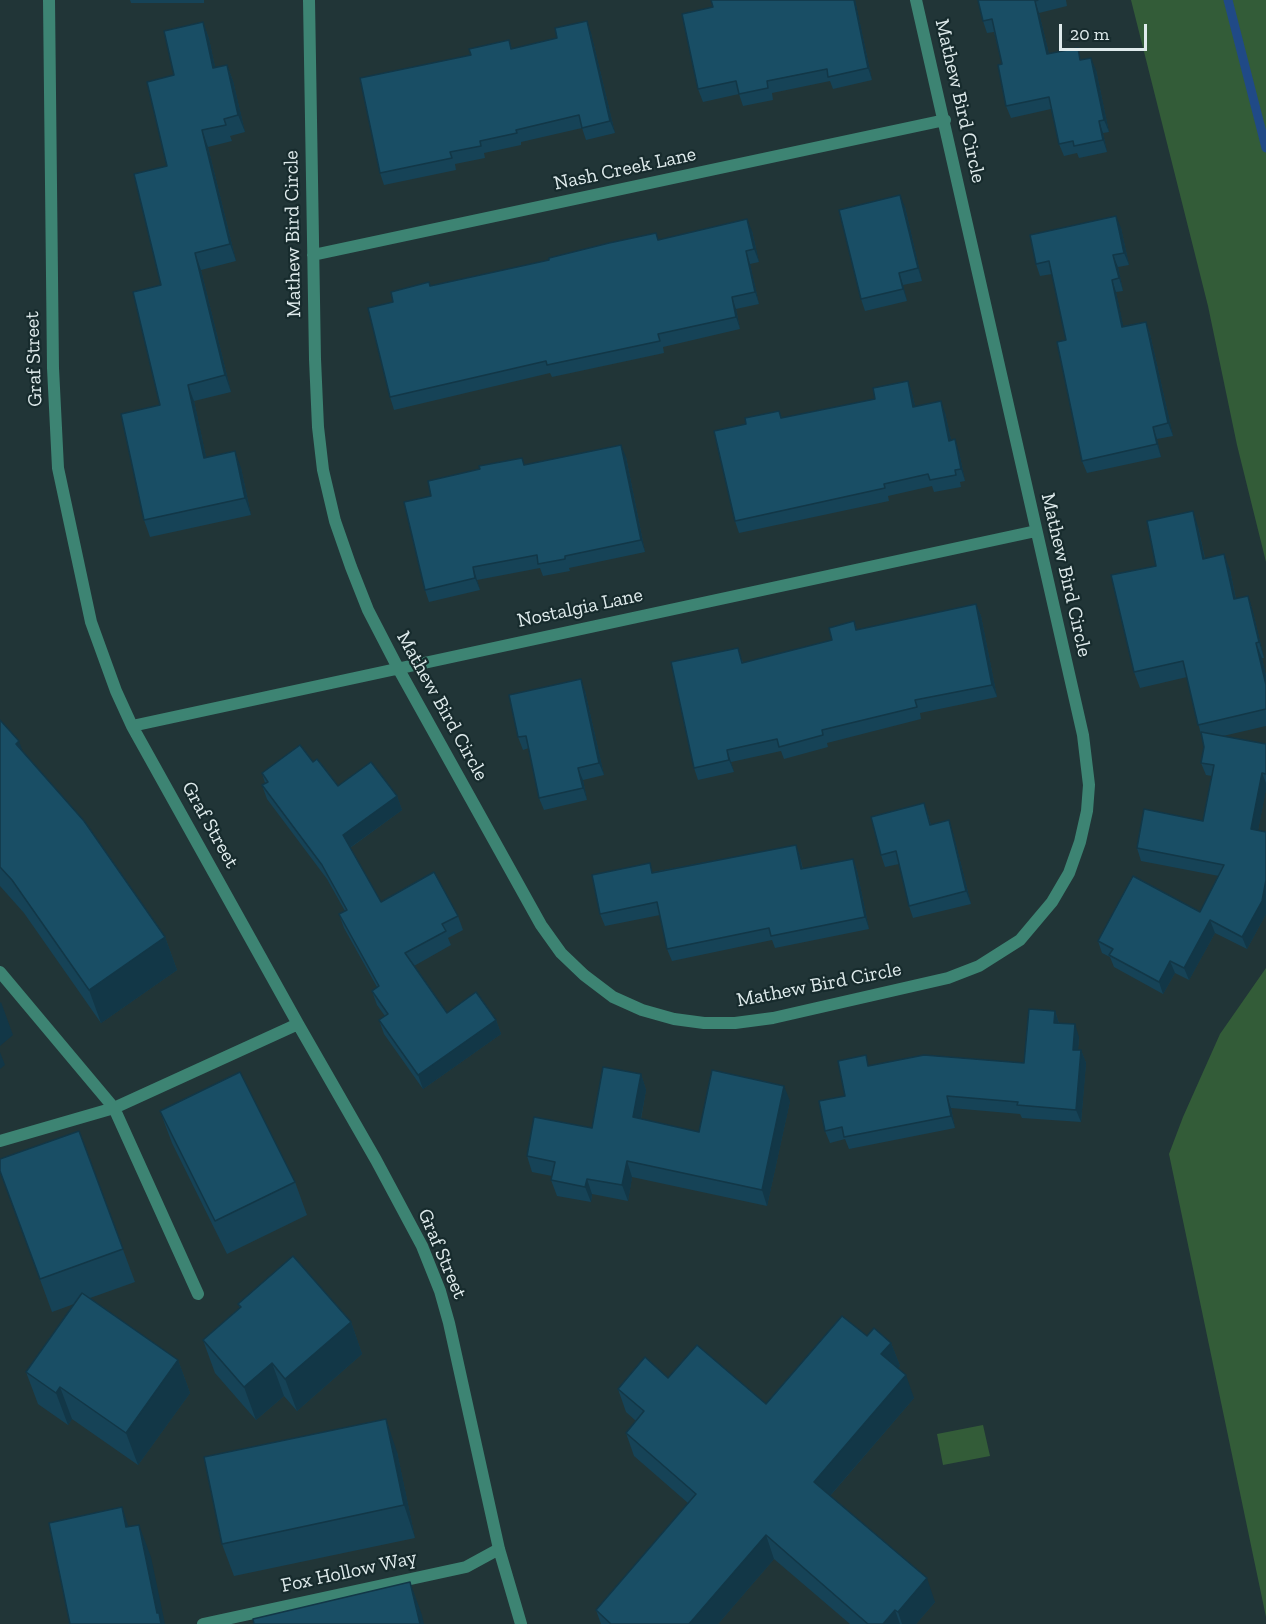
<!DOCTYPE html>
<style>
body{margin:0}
#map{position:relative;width:1266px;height:1624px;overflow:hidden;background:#213537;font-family:"Zilla Slab",serif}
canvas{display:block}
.scale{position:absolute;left:1059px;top:24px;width:88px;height:27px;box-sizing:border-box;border:3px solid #dfebec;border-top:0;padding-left:8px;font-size:18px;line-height:21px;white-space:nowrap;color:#dfebec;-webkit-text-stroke:4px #172b2d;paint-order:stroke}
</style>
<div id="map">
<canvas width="1266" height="1624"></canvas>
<div class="scale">20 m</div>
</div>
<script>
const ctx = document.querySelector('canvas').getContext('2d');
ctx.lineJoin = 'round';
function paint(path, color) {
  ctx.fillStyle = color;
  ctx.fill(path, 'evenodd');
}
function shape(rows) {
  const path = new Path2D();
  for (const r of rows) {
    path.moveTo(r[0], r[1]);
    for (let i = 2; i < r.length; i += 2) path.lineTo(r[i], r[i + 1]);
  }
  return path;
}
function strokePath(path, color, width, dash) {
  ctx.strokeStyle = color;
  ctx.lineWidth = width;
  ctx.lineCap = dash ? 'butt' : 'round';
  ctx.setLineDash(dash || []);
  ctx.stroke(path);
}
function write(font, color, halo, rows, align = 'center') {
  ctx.font = font + ' "Zilla Slab",serif';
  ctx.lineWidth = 4.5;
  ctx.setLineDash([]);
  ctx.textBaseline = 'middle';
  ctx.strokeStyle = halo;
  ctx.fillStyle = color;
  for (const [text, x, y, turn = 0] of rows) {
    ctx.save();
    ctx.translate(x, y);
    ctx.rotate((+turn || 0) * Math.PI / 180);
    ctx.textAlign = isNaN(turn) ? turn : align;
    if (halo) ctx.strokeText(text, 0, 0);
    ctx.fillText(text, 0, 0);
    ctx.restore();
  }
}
paint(shape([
 [1131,0,1266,0,1266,562,1237,445,1208,306],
 [1266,968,1266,1617,1169,1154,1183,1117,1220,1034],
 [983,1425,990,1456,943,1465,937,1434]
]), '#335c38');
strokePath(shape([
 [1228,0,1266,148]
]), '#204a86', 9);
strokePath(shape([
 [49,0,53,368,58,468,91,622,116,691,132,726,298,1024,376,1160,422,1246,440,1291,449,1323,499,1549,521,1624],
 [309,0,315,359,318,427,323,470,335,521,351,567,368,610,398,668,541,925,561,953,584,975,613,997,642,1010,674,1019,704,1023,735,1023,773,1018,948,978,979,966,1020,940,1052,902,1069,873,1080,842,1087,811,1089,785,1083,735,916,0],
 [313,255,945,120],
 [132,726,1036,531],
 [0,972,114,1108,198,1294],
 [0,1141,114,1108,298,1024],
 [203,1624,466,1567,499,1549]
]), '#3d8473', 12);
paint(shape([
 [130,0,204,0,204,3,131,3],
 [855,0,872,80,833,89,830,81,772,93,773,100,743,106,739,94,703,102,698,89],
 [978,0,1066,0,1067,6,1039,13,1049,54,1082,60,1096,70,1109,132,1103,133,1107,152,1079,158,1077,153,1064,156,1059,144,1051,109,1011,118,1006,106,1002,64,994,32,987,33,983,21],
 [203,22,209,39,215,67,227,65,233,81,245,132,230,136,232,141,208,147,236,261,201,270,231,392,194,401,206,457,241,468,251,515,150,537,144,520,160,405,161,285,174,75],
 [591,33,615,133,586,140,582,128,521,142,521,145,484,153,485,158,455,164,456,170,384,185,380,173,509,40,512,49],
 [905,207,922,281,903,285,907,301,865,311,861,299],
 [1121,228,1129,265,1118,267,1123,291,1116,292,1123,326,1146,322,1150,334,1173,436,1157,439,1161,457,1087,473,1082,461,1066,340,1052,274,1040,276,1036,264],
 [752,231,759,262,750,264,759,304,736,309,740,329,663,347,664,353,552,377,550,373,394,410,390,397,393,302,430,286,659,240],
 [908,381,912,393,915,406,945,413,951,440,959,452,965,481,960,482,961,487,934,492,932,486,888,496,889,501,739,533,735,521,779,411,782,418,875,399],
 [626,457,645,552,569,568,570,571,543,576,540,568,477,580,480,590,429,602,425,590,431,496,525,465],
 [1198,527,1205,558,1230,570,1236,599,1248,596,1253,612,1264,658,1262,658,1266,676,1266,726,1223,736,1266,744,1266,789,1258,830,1266,832,1266,914,1247,949,1215,933,1189,980,1175,973,1163,994,1114,967,1110,957,1102,953,1098,941,1200,912,1219,876,1141,861,1137,848,1203,821,1212,776,1206,775,1201,763,1204,747,1187,677,1140,688,1134,672,1156,566],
 [976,604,981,616,997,697,920,713,921,719,827,743,828,747,784,759,781,751,731,762,734,772,698,780,694,768,743,660,743,663,832,640,854,621,857,630],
 [585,691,604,775,583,780,587,800,544,810,539,798,529,748,523,750,518,737],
 [0,720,23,753,165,937,177,970,101,1023,24,913,0,886],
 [313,762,338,786,397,796,402,810,350,848,381,902,458,916,463,930,448,938,451,945,414,966,447,1013,496,1020,501,1034,423,1089,384,1034,379,1020,385,1016,377,1005,372,991,377,987,344,928,339,914,345,911,327,879,267,799,262,785,265,783,262,773],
 [928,815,931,825,953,833,971,904,913,918,909,906,899,864,885,867,881,855],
 [796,845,800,857,803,869,853,859,857,871,869,929,775,948,772,940,672,961,667,949,660,915,605,926,600,914,653,872],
 [1055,1011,1059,1023,1079,1037,1078,1050,1081,1050,1086,1063,1081,1122,1022,1118,1020,1114,951,1108,955,1128,849,1149,845,1139,830,1143,825,1131,845,1096,870,1066,1024,1063],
 [641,1074,646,1090,641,1119,699,1132,790,1101,767,1206,632,1177,628,1201,592,1194,591,1202,557,1196,551,1180,552,1176,532,1172,527,1156,592,1128],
 [160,1111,295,1182,307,1215,227,1254,172,1143],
 [79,1131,135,1282,90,1298,178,1360,190,1393,138,1465,72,1419,68,1425,38,1404,26,1372,74,1304,52,1312,0,1171],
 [238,1304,351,1322,362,1354,297,1411,284,1396,256,1420,215,1373,203,1340,240,1308],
 [867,1336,891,1343,900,1366,898,1368,914,1398,830,1496,935,1602,916,1624,850,1624,774,1559,718,1624,601,1624,596,1610,688,1503,634,1456,626,1433,636,1421,626,1412,618,1389,668,1378,766,1404],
 [397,1452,415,1538,234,1576,222,1544]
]), '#164357');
paint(shape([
 [854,0,855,0,872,80,868,68],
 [1035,1,1039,13,1052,66,1047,54],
 [587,21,591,33,615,133,610,121],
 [203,22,209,39,219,85,213,68],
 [1091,58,1096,70,1109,132,1104,120],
 [227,65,233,81,245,132,238,115],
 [1099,121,1103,133,1107,152,1103,140],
 [202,130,208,147,236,261,230,244],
 [900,195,905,207,922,281,918,268],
 [1116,216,1121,228,1129,265,1124,253],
 [747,219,752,231,759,262,754,249],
 [746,251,750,264,759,304,755,292],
 [195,253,201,270,231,392,225,375],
 [1113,255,1118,267,1123,291,1119,278],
 [899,273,903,285,907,301,903,289],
 [1112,280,1116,292,1126,339,1122,327],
 [732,297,736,309,740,329,736,317],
 [1146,322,1150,334,1173,436,1168,423],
 [908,381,912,393,918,419,913,407],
 [188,385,194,401,210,475,204,458],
 [941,401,945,413,954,453,949,441],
 [1153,427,1157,439,1161,457,1157,444],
 [955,439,959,452,965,481,961,469],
 [621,445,626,457,645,552,641,540],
 [235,451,241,468,251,515,245,498],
 [1193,511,1198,527,1208,574,1203,559],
 [1224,554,1230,570,1239,615,1234,599],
 [473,567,477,580,480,590,475,578],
 [1248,596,1253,612,1264,658,1259,642],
 [976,604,981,616,997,697,992,685],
 [1256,643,1262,658,1266,676,1266,685],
 [581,679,585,691,604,775,599,763],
 [19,741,31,774,16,744],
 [727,750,731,762,734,772,729,760],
 [578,768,583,780,587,800,583,788],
 [1262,773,1266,783,1266,789,1256,841,1251,829],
 [397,796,402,810,348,849,343,835],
 [949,820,953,833,971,904,966,891],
 [796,845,800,857,805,882,801,869],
 [853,859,857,871,869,929,865,917],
 [1266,880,1266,914,1247,949,1242,937],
 [1210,920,1215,933,1189,980,1184,968],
 [165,937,177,970,101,1023,89,990],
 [1170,961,1175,973,1163,994,1159,982],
 [1,1002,13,1035,0,1046,0,1003],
 [1055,1011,1059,1024,1054,1023],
 [496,1020,501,1034,423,1089,418,1075],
 [1075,1024,1079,1037,1077,1062,1073,1050],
 [1081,1050,1086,1063,1081,1122,1076,1110],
 [0,1052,5,1065,0,1069],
 [641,1074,646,1090,638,1133,633,1117],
 [784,1086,790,1101,767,1206,762,1190],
 [947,1096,951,1108,955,1128,951,1116],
 [627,1161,632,1177,628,1201,622,1185],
 [587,1179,592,1194,591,1202,585,1187],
 [351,1322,362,1354,297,1411,285,1379],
 [891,1343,900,1366,890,1377,881,1354],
 [178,1360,190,1393,138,1465,126,1433],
 [272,1363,284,1396,256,1420,244,1387],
 [906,1375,914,1398,822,1505,814,1482],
 [60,1387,72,1419,68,1425,56,1393],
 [386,1419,397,1452,415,1538,404,1505],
 [122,1507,133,1540,126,1527],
 [139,1525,151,1557,165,1624,161,1624,157,1613],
 [766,1535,774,1559,718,1624,689,1624],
 [927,1578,935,1602,916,1624,902,1624,898,1612],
 [410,1582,422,1615,424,1624,420,1624],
 [895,1610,900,1624,883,1624]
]), '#123747');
const building = shape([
 [711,0,854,0,868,68,828,77,827,69,767,81,768,88,739,94,736,81,698,89,682,14,713,7,711,0],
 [978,0,1038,0,1035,1,1047,54,1078,48,1080,60,1091,58,1104,120,1099,121,1103,140,1074,146,1073,141,1059,144,1049,97,1006,106,998,65,1002,64,992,19,983,21,978,0],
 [587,21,610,121,582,128,579,115,516,130,517,133,480,141,481,146,450,152,452,158,380,173,360,78,471,55,469,49,509,40,511,49,557,38,555,28,587,21],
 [203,22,213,68,227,65,238,115,224,119,226,125,202,130,230,244,195,253,225,375,188,385,204,458,235,451,245,498,144,520,121,414,160,405,133,292,161,285,134,174,167,166,147,82,174,75,164,31,203,22],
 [900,195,918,268,899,273,903,289,861,299,839,210,900,195],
 [1116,216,1124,253,1113,255,1119,278,1112,280,1122,327,1146,322,1168,423,1153,427,1157,444,1082,461,1057,342,1066,340,1049,261,1036,264,1030,235,1116,216],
 [747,219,754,249,746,251,755,292,732,297,736,317,658,334,660,341,547,365,546,361,390,397,368,308,393,302,391,292,429,282,430,286,549,260,549,258,609,243,656,233,658,240,747,219],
 [908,381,913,407,941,401,949,441,955,439,961,469,955,470,956,475,930,480,928,474,884,484,885,488,735,521,714,431,746,424,745,418,779,411,781,418,875,399,873,388,908,381],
 [621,445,641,540,565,556,565,559,538,564,537,555,473,567,475,578,425,590,404,502,431,496,428,481,480,469,479,466,522,458,524,465,621,445],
 [1193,511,1203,559,1224,554,1234,599,1248,596,1259,642,1256,643,1266,685,1266,709,1198,725,1183,661,1134,672,1111,575,1156,566,1147,521,1193,511],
 [976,604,992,685,915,700,917,707,822,730,823,735,779,747,777,739,727,750,729,760,694,768,671,662,738,648,742,663,832,640,829,628,854,621,856,630,976,604],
 [581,679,599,763,578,768,583,788,539,798,526,736,518,737,509,695,581,679],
 [0,720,19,741,16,744,84,821,165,937,89,990,12,880,0,867,0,720],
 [1201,732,1266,744,1266,774,1262,773,1251,829,1266,832,1266,880,1262,901,1242,937,1210,920,1184,968,1170,961,1159,982,1109,955,1113,949,1098,941,1133,876,1200,912,1224,865,1137,848,1144,809,1203,821,1214,765,1201,763,1204,747,1201,732],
 [300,745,313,762,317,759,338,786,371,762,397,796,343,835,381,902,434,872,458,916,442,924,446,931,405,953,447,1013,476,992,496,1020,418,1075,379,1020,388,1014,372,991,379,986,339,914,347,910,322,865,262,785,268,782,262,773,300,745],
 [924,803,930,825,949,820,966,891,909,906,896,851,881,855,871,817,924,803],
 [796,845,801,869,853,859,865,917,771,936,769,928,667,949,657,902,600,914,592,875,650,863,652,873,796,845],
 [1029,1009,1055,1011,1054,1023,1075,1024,1073,1050,1081,1050,1076,1110,1017,1105,1018,1102,947,1096,951,1116,844,1137,842,1127,825,1131,819,1101,845,1096,838,1061,866,1055,868,1066,924,1055,1024,1063,1029,1009],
 [603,1067,641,1074,633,1117,699,1132,712,1070,784,1086,762,1190,627,1161,622,1185,587,1179,585,1187,551,1180,555,1162,527,1156,534,1117,592,1128,603,1067],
 [240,1072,295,1182,215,1221,160,1111,240,1072],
 [79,1131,123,1249,40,1279,0,1171,0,1159,79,1131],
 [293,1256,351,1322,285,1379,272,1363,244,1387,203,1340,241,1307,238,1304,293,1256],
 [82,1293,178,1360,126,1433,60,1387,56,1393,26,1372,82,1293],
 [842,1316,867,1336,874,1328,891,1343,881,1354,906,1375,814,1482,927,1578,898,1612,895,1610,883,1624,868,1624,766,1535,689,1624,611,1624,596,1610,696,1494,626,1433,644,1411,618,1389,645,1357,668,1378,697,1345,766,1404,842,1316],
 [386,1419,404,1505,222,1544,204,1457,386,1419],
 [122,1507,126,1527,139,1525,157,1613,159,1613,161,1624,70,1624,49,1523,122,1507],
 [410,1582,420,1624,254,1624,253,1619,410,1582]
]);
paint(building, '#194e65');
strokePath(building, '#123747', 1.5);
write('20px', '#dfebec', '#172b2d', [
 ["Mathew Bird Circle",960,101,77],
 ["Nash Creek Lane",625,169,-12],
 ["Mathew Bird Circle",293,234,-91],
 ["Graf Street",34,359,-92],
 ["Mathew Bird Circle",1066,575,77],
 ["Nostalgia Lane",580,608,-12],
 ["Mathew Bird Circle",442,706,61],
 ["Graf Street",210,825,61],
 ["Mathew Bird Circle",819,985,-11],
 ["Graf Street",442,1254,67],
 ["Fox Hollow Way",349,1572,-12]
]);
</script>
